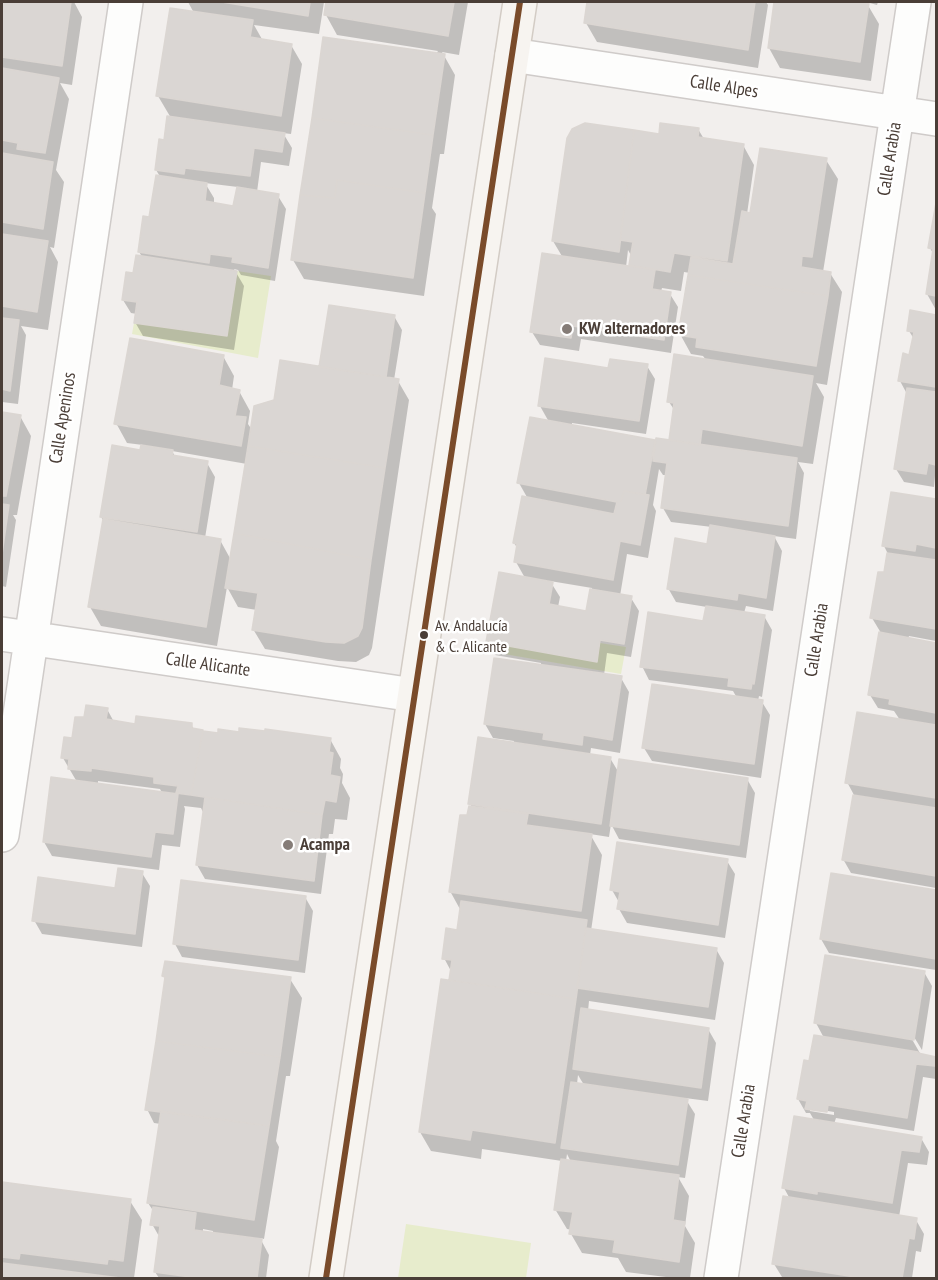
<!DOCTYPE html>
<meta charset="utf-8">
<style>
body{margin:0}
#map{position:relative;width:938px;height:1280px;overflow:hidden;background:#f2efed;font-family:"PT Sans Narrow",sans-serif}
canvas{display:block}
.frame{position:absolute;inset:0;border:3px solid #4a3e37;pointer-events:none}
</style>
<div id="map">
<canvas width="938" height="1280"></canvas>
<div class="frame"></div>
</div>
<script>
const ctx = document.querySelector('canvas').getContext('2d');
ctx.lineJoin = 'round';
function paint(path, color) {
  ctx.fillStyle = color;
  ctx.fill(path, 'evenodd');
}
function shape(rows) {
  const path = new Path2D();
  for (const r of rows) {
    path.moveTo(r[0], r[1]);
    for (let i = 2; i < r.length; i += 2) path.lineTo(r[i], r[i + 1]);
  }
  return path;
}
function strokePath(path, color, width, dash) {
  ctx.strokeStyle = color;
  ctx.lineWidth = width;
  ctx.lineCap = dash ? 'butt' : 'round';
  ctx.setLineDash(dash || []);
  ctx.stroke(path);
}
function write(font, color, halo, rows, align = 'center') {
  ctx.font = font + ' "PT Sans Narrow",sans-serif';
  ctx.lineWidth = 5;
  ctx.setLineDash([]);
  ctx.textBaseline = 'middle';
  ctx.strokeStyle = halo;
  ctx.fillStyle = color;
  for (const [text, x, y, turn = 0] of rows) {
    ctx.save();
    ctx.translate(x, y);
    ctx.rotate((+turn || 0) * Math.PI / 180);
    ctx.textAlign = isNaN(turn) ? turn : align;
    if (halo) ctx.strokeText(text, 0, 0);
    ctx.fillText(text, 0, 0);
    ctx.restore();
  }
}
paint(shape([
 [237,271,271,276,258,358,132,334,134,323,227,336],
 [600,643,626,647,621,674,498,653,499,644,597,661],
 [406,1224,531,1243,526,1278,398,1278]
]), '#e7eccc');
paint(shape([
 [2,2,74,2,82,17,72,85,60,83,69,99,56,170,64,182,54,248,50,247,58,262,48,330,21,326,26,335,18,404,2,402],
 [188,2,324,2,319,34,254,25,263,41,291,45,302,64,291,134,283,133,292,148,289,166,261,162,257,192,278,196,286,209,275,281,241,275,238,270,234,269,244,286,234,350,143,336,135,322,137,314,131,313,123,300,143,258,139,252,161,178,156,170,171,118,158,96,194,13],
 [205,183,238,187,235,208,214,204,214,198],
 [328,2,468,2,459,55,442,52,455,75,444,154,440,154,432,208,436,214,424,296,304,279,293,260,438,51,337,35,326,15],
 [589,2,766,2,768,5,758,68,597,42,586,23],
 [776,2,878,2,877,5,866,2,879,24,871,81,780,68,769,48],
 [698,129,704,139,743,145,754,165,747,214,751,215,826,160,838,179,823,272,830,273,842,292,827,385,816,383,824,397,813,464,798,462,804,473,796,539,774,536,782,551,773,611,746,606,744,613,764,616,772,630,762,697,759,696,758,701,762,702,770,715,761,778,652,761,644,748,737,698,733,691,649,680,642,666,704,622,707,607,676,602,668,588,709,546,712,527,671,522,663,508,667,475,663,475,659,469,653,505,656,511,648,558,627,554,620,596,631,598,639,611,631,657,607,653,604,675,621,678,629,692,620,753,591,748,590,755,610,758,619,773,747,779,755,793,746,858,619,839,611,824,609,837,590,834,602,855,591,931,716,949,724,963,715,1020,589,1001,588,1011,708,1029,716,1043,708,1101,685,1098,695,1114,685,1178,678,1177,689,1196,685,1226,695,1243,690,1278,674,1278,626,1272,618,1258,582,1253,571,1234,572,1230,567,1229,555,1209,562,1161,482,1149,481,1159,431,1151,420,1132,452,973,444,958,458,932,461,911,450,891,472,807,470,804,513,744,514,741,493,738,485,724,541,666,541,663,495,655,487,641,525,578,516,562,518,549,514,543,528,499,519,483,549,422,540,406,610,369,647,366,655,379,646,434,572,423,572,426,654,441,657,446,671,441,675,411,669,402,706,360,703,356,691,354,680,334,690,273,684,272,681,291,662,288,661,292,670,294,678,307,671,353,581,339,579,351,540,345,532,332,563,258,553,241,660,136],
 [628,250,632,257,630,265,632,268,626,267],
 [550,581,592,588,587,612,558,607,560,597],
 [578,1075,584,1085,577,1084],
 [567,1154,571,1162,566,1161],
 [936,207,936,310,927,294,934,255,930,248],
 [912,312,936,316,936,477,935,476,934,487,904,482,896,469,907,394,900,381,910,357,914,339,909,331],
 [394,316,402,330,394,380,398,381,409,400,372,648,369,655,356,662,338,661,265,649,253,629,257,610,238,607,227,587,217,646,101,626,90,607,104,522,101,517,142,452,143,445,127,443,116,423,223,356,234,376,232,390,239,391,250,411,248,424,252,430,275,401],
 [172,451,247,464,231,560,220,540,205,538,215,477,207,463,176,458],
 [2,413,20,416,31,436,17,515,13,515,16,520,6,587,2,586],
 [892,494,936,501,936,641,909,636,908,639,936,644,936,888,851,873,843,859,854,795,847,782,900,720,894,711,878,708,870,695,881,633,872,618,885,574,888,554,884,546],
 [107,709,114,722,136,725,191,725,194,729,203,733,330,739,341,759,340,768,343,774,342,783,350,798,347,820,335,819,333,834,329,834,321,894,205,879,197,865,204,814,201,808,184,806,185,809,180,847,162,845,159,870,52,856,44,842,77,782,63,758,85,719],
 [98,781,160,789,162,793,98,784],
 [727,861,735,874,725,938,627,923,619,909,620,904,612,890],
 [142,873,150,886,142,947,42,934,34,920,116,889],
 [832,875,936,892,936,970,829,953,821,939],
 [305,897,313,911,305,973,182,957,175,944],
 [924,972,932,986,922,1050,911,1032,909,1034,921,1055,935,1058,936,1079,923,1077,914,1131,836,1118,834,1124,921,1138,929,1152,927,1165,908,1163,899,1217,916,1220,924,1234,921,1252,916,1251,912,1278,782,1277,774,1264,790,1199,784,1188,814,1120,810,1113,806,1113,798,1099,810,1062,824,1038,816,1023],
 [810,1108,834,1112,834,1115,810,1111],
 [164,976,290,979,302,998,290,1076,286,1076,276,1141,279,1147,264,1239,260,1238,269,1255,266,1278,159,1278,155,1272,160,1238,152,1224,154,1212,148,1203,161,1124,154,1123,147,1109,166,980],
 [203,1229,213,1231,213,1234,203,1232],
 [2,1183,130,1201,142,1220,134,1278,2,1278]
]), '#0003');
const building = shape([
 [2,2,71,2,62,66,2,57,2,2],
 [222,2,310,2,308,16,222,2],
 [326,2,454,2,448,36,324,15,326,2],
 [587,2,755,2,748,50,584,23,587,2],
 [774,2,856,2,869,3,860,62,768,48,774,2],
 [170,8,253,20,250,37,292,44,281,116,156,96,170,8],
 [323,37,445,54,433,135,312,118,323,37],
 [2,68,59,78,45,153,17,149,18,143,2,140,2,68],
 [167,116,285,133,282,152,254,148,250,176,185,168,184,174,155,170,159,139,164,140,167,116],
 [312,118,433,135,425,193,337,180,335,198,300,195,312,118],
 [585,123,634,130,619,252,552,241,567,138,572,129,585,123],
 [660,123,699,128,698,137,744,144,727,261,674,253,670,272,629,265,633,242,620,240,634,130,659,134,660,123],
 [760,148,827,158,812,257,802,256,801,267,831,272,828,296,688,275,691,257,733,264,742,211,750,213,760,148],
 [2,153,53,162,43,229,2,222,2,153],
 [156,175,207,183,205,201,233,206,237,187,279,194,268,268,232,262,233,257,210,254,209,263,138,252,143,216,149,217,156,175],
 [337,180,425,193,413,278,291,260,300,195,335,198,337,180],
 [936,203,936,296,926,294,933,249,928,248,936,203],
 [2,234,48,241,37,312,2,306,2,234],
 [542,253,655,270,652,289,671,292,664,340,573,326,571,338,530,332,542,253],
 [136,255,237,271,227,336,134,323,137,302,122,300,126,272,133,273,136,255],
 [688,275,828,296,816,366,696,347,697,338,678,335,688,275],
 [329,305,395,315,386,377,319,367,329,305],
 [910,310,936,315,936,387,898,381,903,353,909,355,914,332,907,331,910,310],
 [2,318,19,320,10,391,2,389,2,318],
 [130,338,224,355,219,385,240,390,235,416,246,417,241,446,114,424,130,338],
 [674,354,813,376,802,446,702,429,700,445,669,440,674,403,667,402,674,354],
 [545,358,608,368,610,359,648,364,639,421,538,406,545,358],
 [280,360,399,379,385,468,248,446,254,406,274,400,280,360],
 [907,388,936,392,936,465,928,463,926,474,894,469,907,388],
 [2,412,21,415,6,496,2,496,2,412],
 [530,417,655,440,645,495,624,491,621,501,617,502,517,483,530,417],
 [656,438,797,458,788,526,661,508,667,463,653,461,656,438],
 [112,445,140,450,141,445,173,450,172,455,208,461,197,532,100,517,112,445],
 [248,446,385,468,371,560,234,533,248,446],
 [624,491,649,495,640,545,620,541,613,580,514,562,517,544,513,543,522,496,614,514,617,502,621,501,624,491],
 [891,492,936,499,936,548,916,544,915,551,882,546,891,492],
 [2,504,9,505,2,554,2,504],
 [103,519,221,539,206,627,88,607,103,519],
 [710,525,775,536,766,598,738,593,737,600,667,589,675,538,707,544,710,525],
 [234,533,371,560,362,628,358,636,344,643,326,642,252,630,258,593,225,588,234,533],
 [887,553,936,560,936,629,870,618,878,572,884,572,887,553],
 [499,572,553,582,549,604,586,611,590,589,632,596,624,644,600,640,597,662,486,642,499,572],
 [706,606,765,615,754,684,752,683,751,689,728,686,729,678,640,667,648,612,703,621,706,606],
 [879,632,936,643,936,713,889,704,890,699,868,695,879,632],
 [494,658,622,676,612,740,583,735,582,745,543,739,544,733,484,724,494,658],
 [652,684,763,700,754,764,642,748,652,684],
 [86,705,108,708,106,719,135,724,136,716,192,723,192,728,203,730,191,795,176,793,178,786,154,783,154,777,91,768,91,771,68,769,69,759,61,758,64,737,72,738,75,717,84,717,86,705],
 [857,712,936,725,936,798,845,783,857,712],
 [239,728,265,731,265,729,331,738,329,752,333,753,330,775,340,777,336,802,325,800,322,815,191,795,203,731,218,733,218,729,239,732,239,728],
 [478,737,611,757,601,824,468,804,478,737],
 [619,759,748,778,739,845,610,826,619,759],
 [51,777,178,794,173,834,155,832,151,857,43,842,51,777],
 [853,795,936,808,936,876,842,860,853,795],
 [205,797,322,815,314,881,196,865,205,797],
 [469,806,528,814,526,825,592,834,581,911,449,892,460,815,467,815,469,806],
 [617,842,728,859,718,925,617,909,620,892,610,890,617,842],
 [118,868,143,871,135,934,32,921,38,877,115,888,118,868],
 [831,873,936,890,936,959,820,939,831,873],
 [181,880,306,896,298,960,173,944,181,880],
 [461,901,587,920,576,999,449,980,452,960,442,959,446,928,457,930,461,901],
 [586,928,717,948,708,1007,577,988,586,928],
 [825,955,925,971,914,1040,814,1023,825,955],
 [165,961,291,977,280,1057,156,1041,165,977,162,976,165,961],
 [441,979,576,999,555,1143,472,1130,470,1140,419,1132,441,979],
 [581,1008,709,1028,701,1088,573,1069,581,1008],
 [814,1035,918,1052,918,1053,936,1057,935,1066,916,1064,907,1118,828,1105,827,1112,805,1109,807,1101,797,1099,804,1060,809,1061,814,1035],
 [156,1041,280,1057,269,1126,145,1110,156,1041],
 [571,1082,688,1099,678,1165,561,1148,571,1082],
 [161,1111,269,1126,254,1220,147,1203,161,1111],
 [794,1116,922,1137,919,1152,901,1150,892,1203,817,1191,817,1194,782,1188,794,1116],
 [561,1159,679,1175,673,1220,685,1222,679,1262,613,1252,615,1240,569,1234,573,1212,554,1210,561,1159],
 [2,1182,131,1199,123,1261,108,1259,107,1264,20,1253,19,1259,2,1257,2,1182],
 [783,1196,917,1218,914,1239,909,1238,902,1278,862,1278,772,1264,783,1196],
 [153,1207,196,1213,194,1230,262,1239,257,1278,198,1278,154,1272,160,1226,150,1225,153,1207],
 [2,1263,120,1278,2,1278,2,1263]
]);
paint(building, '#dad6d3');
strokePath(building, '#dbd6d2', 1.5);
const street = shape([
 [512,55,936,119],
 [2,634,414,695],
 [2,835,126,2],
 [721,1278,914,2]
]);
const secondary = shape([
 [326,1278,520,2]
]);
strokePath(street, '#cfcbc9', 36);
strokePath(secondary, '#d3ccc5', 36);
strokePath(street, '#fdfdfc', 33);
strokePath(secondary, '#f7f4f0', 33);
strokePath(shape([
 [326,1278,520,2]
]), '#7a4b2a', 6);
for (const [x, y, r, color] of [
 [567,329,6,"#857c77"],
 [424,635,5,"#4a3e37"],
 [288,845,6,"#857c77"]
]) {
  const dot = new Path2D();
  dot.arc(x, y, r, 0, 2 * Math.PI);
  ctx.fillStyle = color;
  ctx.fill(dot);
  strokePath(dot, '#fff', 2);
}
write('16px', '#4a3e37', '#fff', [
 ["Av. Andalucía",435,626],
 ["& C. Alicante",435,647]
], 'left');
write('18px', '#4a3e37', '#fff', [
 ["Calle Alpes",724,87,9],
 ["Calle Arabia",890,159,-81],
 ["Calle Apeninos",63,418,-81],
 ["Calle Arabia",817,640,-81],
 ["Calle Alicante",208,665,8],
 ["Calle Arabia",744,1121,-81]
]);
write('bold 18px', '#4a3e37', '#fff', [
 ["KW alternadores",579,329],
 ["Acampa",300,845]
], 'left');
</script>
